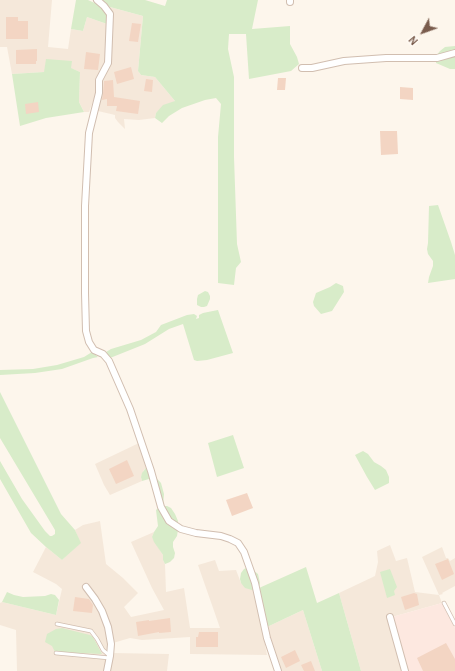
<!DOCTYPE html>
<style>
body{margin:0}
#map{position:relative;width:455px;height:671px;overflow:hidden;background:#fdf6ec;font-family:Karla,sans-serif}
canvas{display:block}
.north{position:absolute;left:403px;top:12px;width:40px;height:40px;-webkit-text-stroke:3px #fffaf3;paint-order:stroke;rotate:229deg;font-size:11px;font-weight:700;line-height:16px;text-align:center;color:#7a5c4d}
.north::after{content:'';display:block;margin:auto;width:14px;height:18px;background:#7a5c4d;clip-path:polygon(50% 0,100% 100%,50% 72%,0 100%)}
</style>
<div id="map">
<canvas width="455" height="671"></canvas>
<div class="north">N</div>
</div>
<script>
const ctx = document.querySelector('canvas').getContext('2d');
ctx.lineJoin = 'round';
function paint(path, color) {
  ctx.fillStyle = color;
  ctx.fill(path, 'evenodd');
}
function shape(rows) {
  const path = new Path2D();
  for (const r of rows) {
    path.moveTo(r[0], r[1]);
    for (let i = 2; i < r.length; i += 2) path.lineTo(r[i], r[i + 1]);
  }
  return path;
}
function strokePath(path, color, width, dash) {
  ctx.strokeStyle = color;
  ctx.lineWidth = width;
  ctx.lineCap = dash ? 'butt' : 'round';
  ctx.setLineDash(dash || []);
  ctx.stroke(path);
}
paint(shape([
 [0,0,52,0,48,47,68,49,71,29,83,31,87,17,107,24,107,39,105,63,96,84,95,96,89,112,84,112,79,102,80,72,70,68,71,61,44,72,12,74,7,47,0,47],
 [110,7,143,16,138,71,141,75,155,77,175,101,156,113,155,118,139,120,124,119,125,129,118,122,115,118,115,115,98,111,94,117,100,80,104,73,112,16],
 [139,443,148,469,146,469,144,470,141,477,142,481,110,495,104,485,95,464],
 [100,521,106,564,123,578,138,593,124,607,131,617,164,610,152,588,131,542,154,532,152,537,163,555,163,560,165,564,166,592,184,588,190,628,220,628,198,565,215,560,219,571,236,570,241,583,255,591,267,655,190,654,190,637,142,640,130,638,113,643,112,653,169,654,167,671,17,671,16,630,0,625,0,603,2,602,56,615,62,589,56,584,33,572,46,547,62,560,80,543,75,530,83,525],
 [390,545,396,561,407,558,415,592,439,595,422,557,442,547,446,558,448,558,450,561,455,558,455,586,442,593,443,594,439,595,442,603,392,617,407,671,361,671,339,593,375,576,378,562,377,551],
 [303,610,322,671,279,671,267,627]
]), '#f5e8da');
paint(shape([
 [442,603,455,628,455,671,407,671,392,617]
]), '#fde8e0');
paint(shape([
 [76,0,88,0,99,5,106,13,107,24,87,17,83,31,71,29],
 [102,0,145,0,165,6,167,0,258,0,252,29,290,26,290,44,297,57,299,64,291,71,249,79,246,34,229,34,228,49,234,77,234,157,237,244,241,262,236,268,234,285,218,283,218,137,221,104,216,98,205,100,182,108,169,116,162,123,155,118,156,113,163,105,175,101,155,77,141,75,138,71,143,16,110,7],
 [455,46,455,69,450,69,436,63,436,56,440,51,445,47],
 [46,59,72,61,71,68,80,72,79,102,84,112,46,118,20,126,12,74,44,72],
 [438,205,451,242,455,255,455,279,428,283,429,277,433,266,433,261,428,254,427,249,428,243,429,206],
 [336,283,343,286,344,292,332,311,321,314,314,306,313,302,316,293,330,287],
 [205,291,208,292,210,296,210,299,207,306,204,307,201,307,197,305,197,299,198,295],
 [218,310,233,353,207,360,197,361,194,360,183,324,169,329,145,344,110,358,106,352,111,349,141,340,156,332,161,325,187,315,194,314,197,316,196,319,199,318,199,315,203,313],
 [92,352,98,357,93,358,62,369,35,373,0,375,0,370,33,369,57,365,84,357],
 [0,392,61,514,75,530,81,543,62,560,46,547,31,533,0,479,0,461,22,499,45,531,50,536,52,536,55,534,55,530,0,438],
 [233,435,244,468,217,477,208,443],
 [363,451,368,454,374,462,381,466,386,470,389,477,389,483,375,490,367,477,355,455],
 [146,468,148,469,161,483,164,494,163,506,167,506,171,508,175,514,178,521,178,530,177,536,173,542,173,547,175,553,174,558,170,562,165,564,163,560,163,555,154,542,152,537,154,532,158,526,156,510,159,507,149,479,142,481,141,477,142,473],
 [249,567,258,574,260,583,259,588,306,567,317,603,339,593,361,671,322,671,303,610,267,627,255,591,252,590,245,588,241,583,240,579,241,573,244,569],
 [390,569,397,587,394,591,395,595,387,598,380,572],
 [7,592,14,595,23,597,45,596,51,594,55,595,59,600,56,615,2,602],
 [62,628,90,635,93,637,102,654,55,652,52,646,45,642,47,634,56,629]
]), '#d8ecc9');
paint(shape([
 [6,17,18,17,18,21,28,21,28,39,6,39],
 [132,23,141,24,138,42,129,41],
 [37,49,37,61,36,61,36,64,16,64,16,50],
 [86,52,100,54,98,70,84,69],
 [131,67,134,79,117,84,114,72],
 [278,78,286,78,285,90,277,90],
 [146,79,153,80,152,92,144,91],
 [113,80,114,97,140,101,138,114,116,111,117,106,107,106,107,99,102,100,103,93,104,81],
 [400,87,413,88,413,100,400,99],
 [38,102,39,112,26,114,25,104],
 [380,131,397,131,398,154,381,155],
 [127,460,134,476,116,484,109,469],
 [247,493,253,508,232,516,226,500],
 [448,559,454,574,442,580,435,564],
 [414,593,417,594,419,605,405,610,401,597],
 [75,597,89,599,93,605,92,613,73,611],
 [170,618,171,632,159,633,159,632,138,636,136,622,149,620,149,621],
 [199,632,218,632,218,647,196,647,196,637,198,637],
 [446,643,455,659,455,671,423,671,417,658],
 [295,650,300,661,286,668,281,657],
 [311,661,315,671,304,671,301,665]
]), '#f3d5c3');
const service = shape([
 [444,603,455,624],
 [57,624,91,631,97,639,103,650,110,656],
 [56,653,110,658]
]);
const minor = shape([
 [97,0,104,6,110,14,108,63,99,80,99,93,89,133,85,206,85,293,86,331,89,342,94,350,103,354,109,361,130,409,151,471,161,507,169,521,181,529,196,533,221,536,230,539,238,543,244,552,255,583,267,638,278,671],
 [290,2,290,0],
 [302,68,312,68,344,61,386,58,437,58,455,53],
 [86,587,95,599,102,611,108,627,111,644,110,656,107,671],
 [390,617,405,671]
]);
strokePath(service, '#d1beb0', 4.5);
strokePath(minor, '#d1beb0', 8);
strokePath(service, '#fff', 3);
strokePath(minor, '#fff', 6);
</script>
